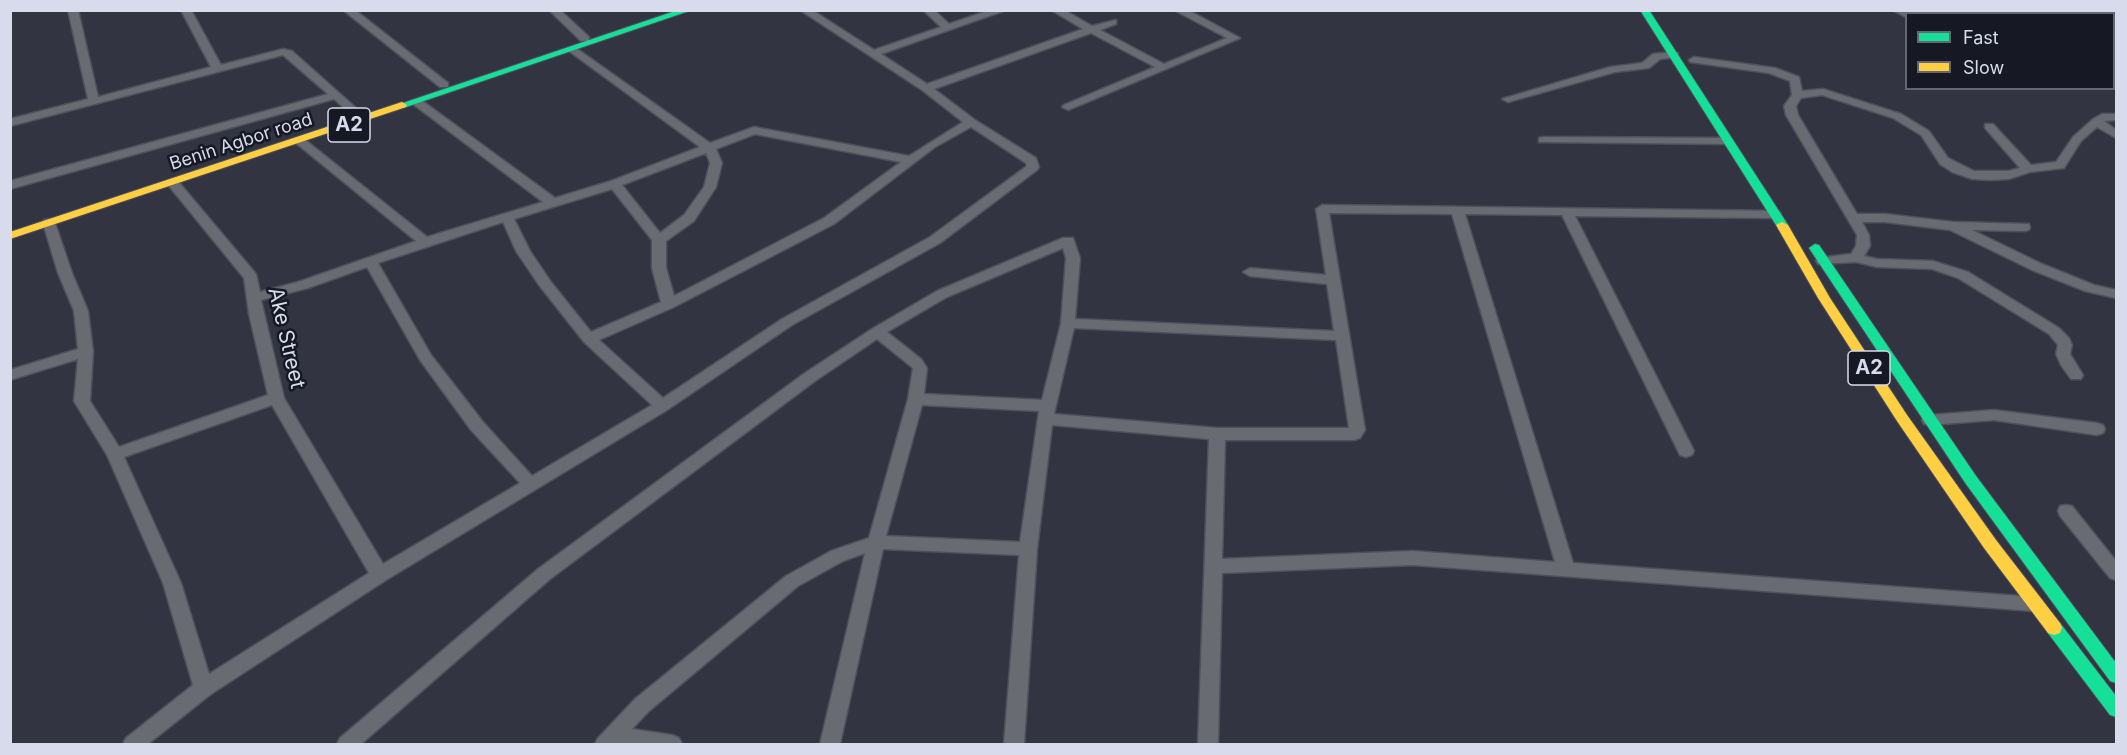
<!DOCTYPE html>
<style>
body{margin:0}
#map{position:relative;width:2127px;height:755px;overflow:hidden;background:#323442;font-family:Inter,sans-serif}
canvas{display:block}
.frame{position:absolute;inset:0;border:12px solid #d8dbec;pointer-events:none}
.legend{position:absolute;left:1905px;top:12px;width:210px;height:78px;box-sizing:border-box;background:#161824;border:2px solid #646674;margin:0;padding:8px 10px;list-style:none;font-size:18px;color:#d8dbec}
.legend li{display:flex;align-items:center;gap:12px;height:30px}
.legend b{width:30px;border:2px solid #646674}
</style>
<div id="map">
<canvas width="2127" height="755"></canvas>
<div class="frame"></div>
<ul class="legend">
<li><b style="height:8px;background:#16e098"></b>Fast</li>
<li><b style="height:8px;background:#ffcf43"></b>Slow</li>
</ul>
</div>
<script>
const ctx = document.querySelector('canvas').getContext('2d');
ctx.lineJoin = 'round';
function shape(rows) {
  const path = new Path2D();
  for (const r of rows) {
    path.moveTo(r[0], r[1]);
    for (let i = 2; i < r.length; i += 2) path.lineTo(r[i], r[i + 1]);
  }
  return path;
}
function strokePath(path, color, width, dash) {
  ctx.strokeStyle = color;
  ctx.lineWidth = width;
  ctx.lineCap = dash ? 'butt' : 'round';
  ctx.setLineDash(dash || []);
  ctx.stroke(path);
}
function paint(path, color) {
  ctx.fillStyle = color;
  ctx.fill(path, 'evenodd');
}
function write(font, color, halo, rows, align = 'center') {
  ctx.font = font + ' Inter,sans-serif';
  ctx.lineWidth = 5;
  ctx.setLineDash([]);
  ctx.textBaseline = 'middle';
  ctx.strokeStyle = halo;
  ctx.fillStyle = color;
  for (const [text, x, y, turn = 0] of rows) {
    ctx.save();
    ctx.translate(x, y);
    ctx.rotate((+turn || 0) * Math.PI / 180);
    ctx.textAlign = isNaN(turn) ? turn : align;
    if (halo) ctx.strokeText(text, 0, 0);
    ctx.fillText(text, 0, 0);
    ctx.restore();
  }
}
const street = shape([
 [68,10,78,10,98,97,211,67,181,10,191,10,221,65,283,49,292,51,364,115,362,117,354,117,334,99,10,189,10,181,328,94,283,55,10,126,10,119,88,99,68,10],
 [343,10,355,10,448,83,448,87,440,87,343,10],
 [549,10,560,10,589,37,589,41,581,41,549,10],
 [800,10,812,10,874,50,941,27,923,10,934,10,949,24,990,10,1006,10,881,54,927,84,1083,29,1051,10,1064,10,1092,26,1116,20,1116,24,1100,30,1164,64,1227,38,1174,10,1188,10,1240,38,1068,110,1062,107,1064,105,1155,67,1091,33,934,89,975,120,1036,158,1039,167,1037,170,940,243,792,325,667,410,386,580,211,694,148,744,123,744,126,738,193,685,163,583,107,455,74,401,78,359,10,380,10,370,78,349,74,311,58,273,43,223,44,220,49,219,55,223,72,273,88,311,93,352,90,401,119,447,268,395,249,314,244,278,169,186,169,180,177,180,256,274,260,292,298,282,416,241,296,143,296,139,304,139,427,237,543,202,413,104,413,100,421,100,555,198,611,181,700,147,569,51,568,49,573,46,710,143,754,127,909,156,963,122,922,90,800,10],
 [971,127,1026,163,1027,166,930,237,782,319,663,398,599,340,674,307,834,224,935,147,971,127],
 [755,134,901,162,824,218,674,296,666,268,666,241,694,221,716,187,722,163,716,149,755,134],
 [706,153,710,163,704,187,684,215,660,233,622,185,706,153],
 [612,189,652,240,652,268,661,302,591,332,551,282,530,251,514,219,612,189],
 [503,222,516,251,539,285,584,342,652,405,532,476,483,422,431,355,378,263,503,222],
 [367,267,420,360,471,430,520,483,383,564,284,398,261,300,308,288,367,267],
 [272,405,369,573,209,674,181,583,124,457,272,405],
 [1892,10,1906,10,1911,14,1906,14,1906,17,1892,10],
 [2065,10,2075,10,2078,14,2068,14,2065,10],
 [2114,31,2116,32,2116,38,2114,37,2114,31],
 [1674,52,1678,53,1678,57,1660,59,1649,68,1615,72,1508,102,1502,99,1610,67,1642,63,1653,54,1674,52],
 [1694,57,1775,68,1799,77,1802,91,1823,89,1901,114,1929,131,1948,158,1974,171,2008,171,2020,168,1985,128,1985,124,1993,124,2031,165,2056,162,2073,137,2093,119,2102,114,2116,114,2116,120,2104,121,2116,130,2116,138,2097,127,2081,141,2064,168,2030,172,2009,179,1991,180,1972,179,1952,172,1940,164,1921,135,1893,118,1822,95,1801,98,1796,106,1798,115,1857,214,1885,214,1953,222,2029,224,2030,227,2029,230,2024,231,1972,230,2042,264,2094,285,2116,290,2116,298,2085,291,2032,270,1950,230,1885,222,1862,222,1869,235,1870,246,1864,256,1877,259,1933,261,1968,272,2059,328,2069,338,2072,345,2070,354,2083,375,2081,379,2071,379,2061,365,2056,354,2058,345,2049,334,1958,278,1932,269,1877,267,1856,262,1818,264,1816,261,1818,258,1851,254,1856,246,1857,235,1786,115,1784,106,1792,95,1790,81,1769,73,1690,62,1689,60,1694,57],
 [1543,137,1726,138,1732,141,1726,144,1539,142,1539,138,1543,137],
 [1322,205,1779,211,1781,214,1775,218,1575,216,1694,451,1692,455,1686,457,1680,455,1678,451,1562,215,1465,214,1573,563,2034,597,2040,599,2043,604,2040,609,2034,611,1413,565,1222,573,1218,744,1198,744,1209,439,1052,425,1037,549,1024,744,1004,744,1019,555,883,549,840,744,820,744,865,553,843,561,798,586,649,711,632,729,672,735,679,738,682,744,595,744,598,738,635,699,786,576,831,551,869,538,908,399,913,368,877,339,815,381,550,579,361,744,337,744,340,738,538,569,805,373,872,329,937,291,1063,238,1073,238,1080,258,1075,319,1334,331,1327,284,1250,276,1243,272,1250,268,1326,275,1316,209,1322,205],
 [1329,213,1452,214,1555,562,1413,551,1222,559,1225,440,1354,440,1360,438,1365,430,1329,213],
 [1063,248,1066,258,1061,323,1042,400,924,394,927,368,921,359,887,332,947,297,1063,248],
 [1074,328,1336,340,1349,428,1217,428,1054,414,1074,328],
 [922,405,1039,411,1020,542,886,536,922,405],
 [1994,410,2097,423,2103,425,2105,429,2103,433,2097,435,1994,420,1930,425,1924,424,1922,420,1924,416,1930,415,1994,410],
 [2066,505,2072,506,2116,561,2116,580,2110,578,2060,516,2058,511,2060,506,2066,505]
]);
const fast = shape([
 [678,10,692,10,406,107,402,108,397,105,678,10],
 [1640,10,1649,10,1788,225,1786,227,1782,228,1776,225,1640,10],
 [1815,244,1819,245,1976,476,2116,663,2116,683,2110,681,1966,484,1809,248,1815,244],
 [2054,621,2060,623,2116,696,2116,717,2110,715,2048,633,2046,628,2048,623,2054,621]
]);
const slow = shape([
 [402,102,407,105,406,107,10,239,10,232,402,102],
 [1782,222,1788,225,1830,298,1907,415,1996,540,2060,623,2062,628,2060,633,2054,635,2048,633,1984,548,1897,421,1818,298,1776,225,1782,222]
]);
strokePath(street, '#4e505c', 3);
strokePath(fast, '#4e505c', 2);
strokePath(slow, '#4e505c', 2);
paint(street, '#696b72');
paint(fast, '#16e098');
paint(slow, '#ffcf43');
write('18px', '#d8dbec', '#161824', [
 ["Benin Agbor road",241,142,-18]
]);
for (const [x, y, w] of [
 [349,125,42],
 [1869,368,42]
]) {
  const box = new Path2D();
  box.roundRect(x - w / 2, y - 17, w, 34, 4.5);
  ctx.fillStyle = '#161824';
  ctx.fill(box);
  strokePath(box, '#d8dbec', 1.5);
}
write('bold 20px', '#d8dbec', null, [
 ["A2",349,125],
 ["A2",1869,368]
]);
write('21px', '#d8dbec', '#161824', [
 ["Ake Street",286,338,77]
]);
</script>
